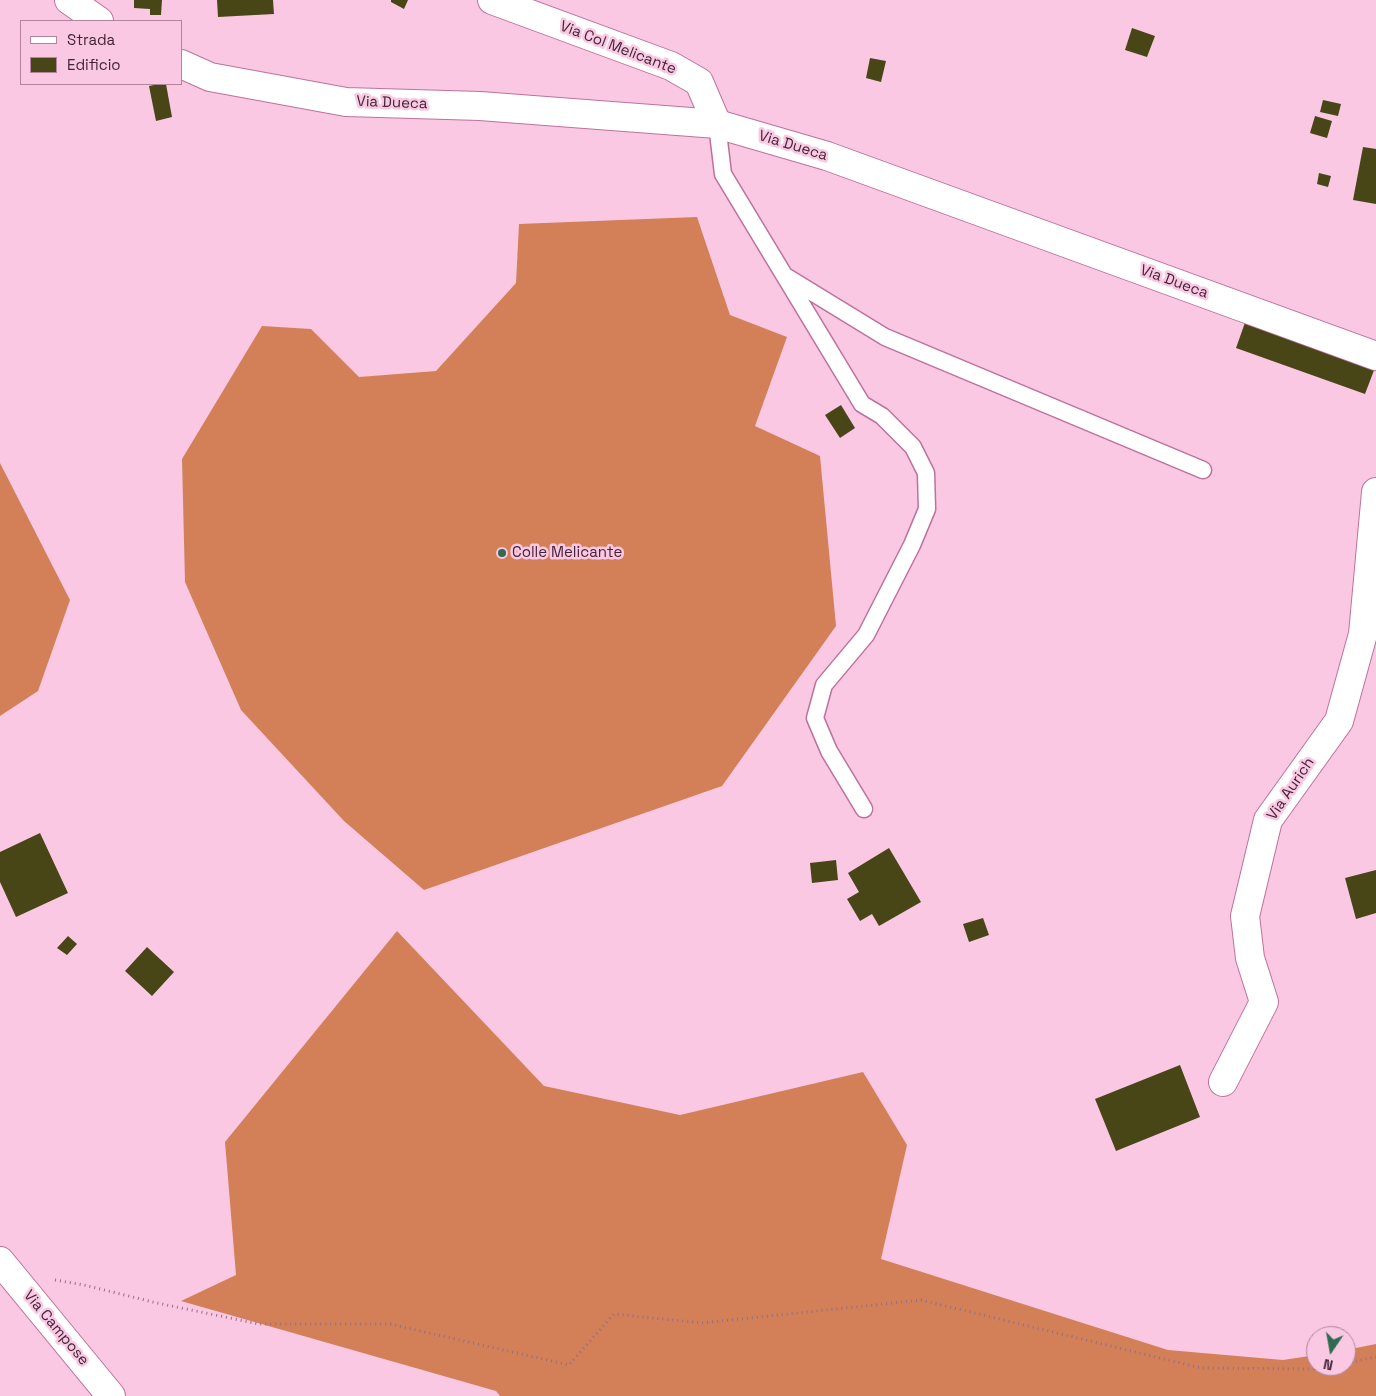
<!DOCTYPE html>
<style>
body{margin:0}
#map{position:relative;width:1376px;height:1396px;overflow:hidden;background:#fac8e2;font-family:"Space Grotesk",sans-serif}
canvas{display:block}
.legend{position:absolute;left:20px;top:20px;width:162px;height:65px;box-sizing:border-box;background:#fac8e2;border:1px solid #b1869d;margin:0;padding:6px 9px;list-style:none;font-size:15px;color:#432436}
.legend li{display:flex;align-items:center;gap:10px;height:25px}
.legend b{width:25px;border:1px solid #b1869d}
.north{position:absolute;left:1306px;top:1326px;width:50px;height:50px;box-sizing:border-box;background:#fac8e2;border:1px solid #b1869d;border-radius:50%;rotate:192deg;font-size:14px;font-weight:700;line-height:20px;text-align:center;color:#432436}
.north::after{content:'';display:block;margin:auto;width:18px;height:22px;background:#306a53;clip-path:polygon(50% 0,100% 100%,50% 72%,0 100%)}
</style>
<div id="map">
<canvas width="1376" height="1396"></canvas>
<ul class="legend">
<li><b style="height:6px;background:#fff"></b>Strada</li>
<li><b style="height:14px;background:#484517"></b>Edificio</li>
</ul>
<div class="north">N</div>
</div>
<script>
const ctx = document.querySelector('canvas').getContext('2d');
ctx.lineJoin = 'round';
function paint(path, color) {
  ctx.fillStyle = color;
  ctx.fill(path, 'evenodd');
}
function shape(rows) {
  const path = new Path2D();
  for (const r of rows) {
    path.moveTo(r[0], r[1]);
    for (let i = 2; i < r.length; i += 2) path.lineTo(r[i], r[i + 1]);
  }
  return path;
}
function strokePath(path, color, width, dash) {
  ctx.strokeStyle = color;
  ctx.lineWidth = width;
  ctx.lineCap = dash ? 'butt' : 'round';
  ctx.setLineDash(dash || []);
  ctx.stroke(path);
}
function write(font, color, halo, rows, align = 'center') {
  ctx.font = font + ' "Space Grotesk",sans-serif';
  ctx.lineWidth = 5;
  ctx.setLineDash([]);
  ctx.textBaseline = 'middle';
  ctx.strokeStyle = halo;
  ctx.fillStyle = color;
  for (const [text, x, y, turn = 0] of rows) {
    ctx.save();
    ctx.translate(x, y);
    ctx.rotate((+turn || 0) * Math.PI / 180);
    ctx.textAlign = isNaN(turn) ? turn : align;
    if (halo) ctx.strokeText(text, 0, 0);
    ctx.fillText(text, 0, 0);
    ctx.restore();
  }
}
paint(shape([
 [697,217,730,315,787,337,755,426,820,456,836,626,722,786,424,890,344,821,241,710,185,582,182,459,262,326,311,329,359,377,436,371,516,283,519,224],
 [0,463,70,600,38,691,0,716],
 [397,931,544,1086,680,1115,863,1072,907,1145,881,1259,1168,1350,1283,1360,1316,1355,1316,1366,1346,1366,1346,1350,1376,1344,1376,1396,500,1396,496,1391,181,1301,236,1275,225,1142]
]), '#d38059');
paint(shape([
 [134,0,162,0,161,15,150,15,150,9,134,8],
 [217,0,273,0,274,14,218,17],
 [391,0,408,0,404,9,391,2],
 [1132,28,1155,36,1147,57,1125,50],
 [870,58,886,61,881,82,866,78],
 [159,84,166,84,172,117,156,121,149,86],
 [1323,100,1341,104,1338,116,1320,112],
 [1315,116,1332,121,1327,138,1310,133],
 [1363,147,1376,149,1376,204,1353,200],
 [1319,173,1331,176,1328,187,1317,184],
 [1247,317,1376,365,1365,394,1236,348],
 [841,405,855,428,840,438,825,415],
 [40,833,68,893,16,917,0,882,0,852],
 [889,848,921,902,879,926,872,914,860,921,847,899,859,892,848,873],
 [836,860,838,880,812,883,810,863],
 [1376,870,1376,913,1356,919,1345,878],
 [983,918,989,935,969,942,963,924],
 [68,936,77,944,67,955,57,948],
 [147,947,174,972,152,996,125,971],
 [1180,1065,1200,1117,1116,1151,1095,1099]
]), '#484517');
const lane = shape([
 [717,124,723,174,862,404,882,416,913,447,926,473,927,509,912,545,866,635,824,685,815,718,829,751,864,809],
 [787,277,885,337,1203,470]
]);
const street = shape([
 [492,0,671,66,699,82,717,124],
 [1223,1082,1264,1002,1250,958,1245,916,1268,820,1339,721,1363,634,1376,492]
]);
const secondary = shape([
 [69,0,99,21],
 [181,64,210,77,346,102,480,106,717,124,827,156,1376,356],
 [0,1261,111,1396]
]);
strokePath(lane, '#bd729c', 19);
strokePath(street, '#bd729c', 30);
strokePath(secondary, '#bd729c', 30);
strokePath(shape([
 [55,1280,84,1285,157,1303,259,1324,390,1324,569,1365,614,1314,702,1323,921,1300,1201,1368,1312,1369,1326,1366],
 [1346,1363,1376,1357]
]), '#966e84', 3, [1, 4]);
strokePath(lane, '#fff', 16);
strokePath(street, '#fff', 28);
strokePath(secondary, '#fff', 28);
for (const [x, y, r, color] of [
 [502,553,5,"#306a53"]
]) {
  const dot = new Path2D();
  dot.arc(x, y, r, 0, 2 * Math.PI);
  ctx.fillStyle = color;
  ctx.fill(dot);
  strokePath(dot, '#fac8e2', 2);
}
write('15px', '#432436', '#fac8e2', [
 ["Via Col Melicante",618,48,21],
 ["Via Dueca",392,103,2],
 ["Via Dueca",793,146,17],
 ["Via Dueca",1174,282,20],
 ["Via Aurich",1291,789,-56],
 ["Via Campose",56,1328,50]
]);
write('15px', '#432436', '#fac8e2', [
 ["Colle Melicante",512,553]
], 'left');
</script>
